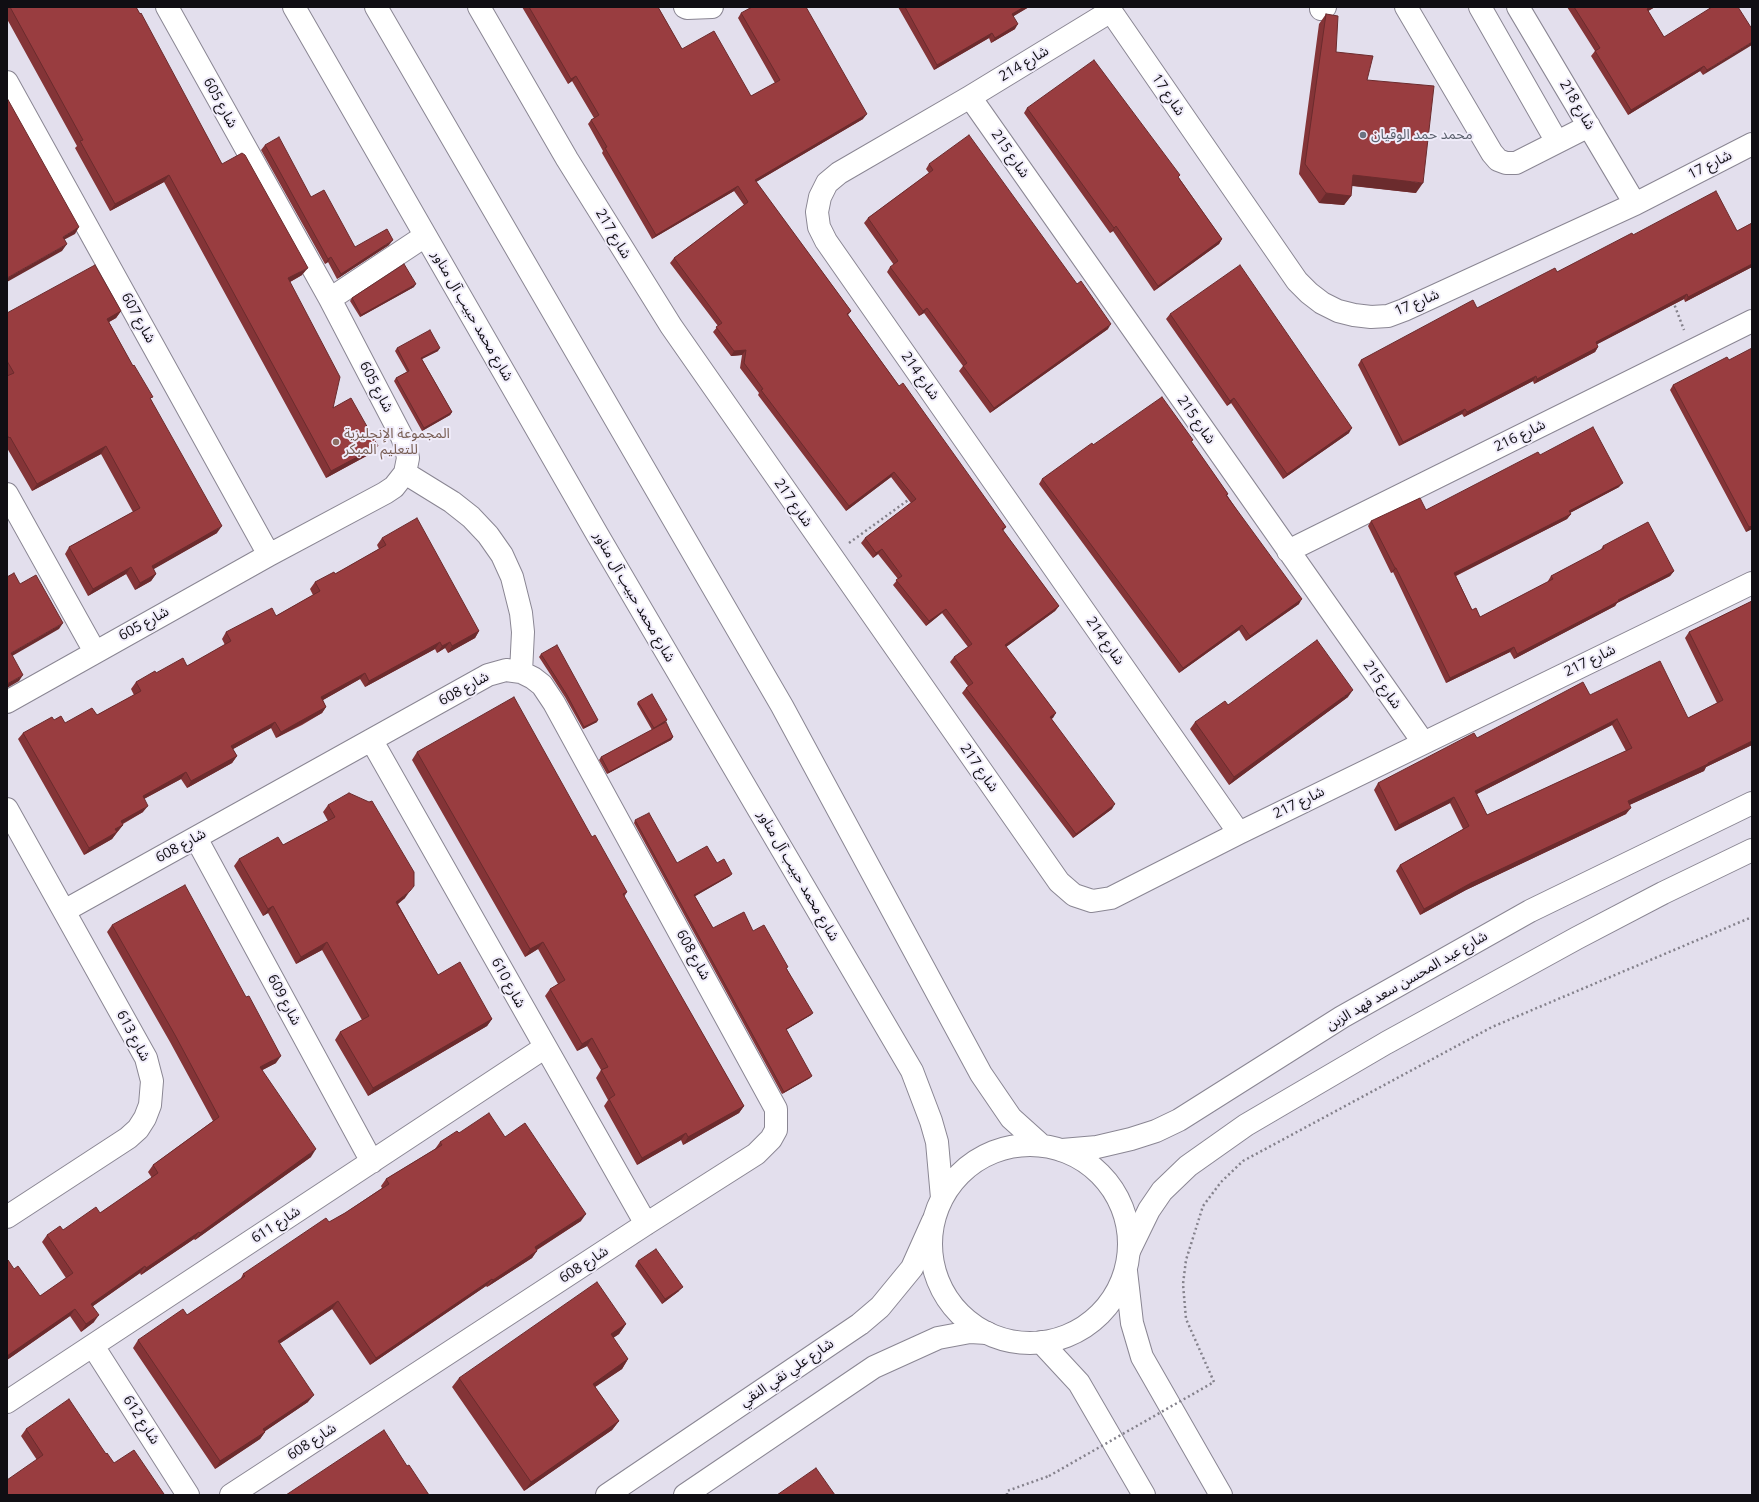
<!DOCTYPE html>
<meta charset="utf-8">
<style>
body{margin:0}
#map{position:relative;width:1759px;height:1502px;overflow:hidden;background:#e3dfed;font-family:"Open Sans",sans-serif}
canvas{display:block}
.frame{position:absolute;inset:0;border:8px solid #100e13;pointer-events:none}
</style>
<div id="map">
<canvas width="1759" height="1502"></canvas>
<div class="frame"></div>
</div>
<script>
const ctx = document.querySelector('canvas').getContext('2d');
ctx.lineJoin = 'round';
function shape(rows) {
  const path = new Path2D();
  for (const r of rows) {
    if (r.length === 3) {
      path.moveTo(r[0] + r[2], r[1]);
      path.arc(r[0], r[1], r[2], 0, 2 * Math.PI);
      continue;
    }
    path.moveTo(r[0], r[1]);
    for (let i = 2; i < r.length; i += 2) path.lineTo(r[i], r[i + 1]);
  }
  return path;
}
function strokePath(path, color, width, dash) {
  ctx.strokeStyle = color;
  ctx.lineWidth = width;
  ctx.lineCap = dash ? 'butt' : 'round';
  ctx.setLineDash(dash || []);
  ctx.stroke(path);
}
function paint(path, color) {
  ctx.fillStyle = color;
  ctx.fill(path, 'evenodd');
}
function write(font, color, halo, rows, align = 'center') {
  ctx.font = font + ' "Open Sans","Noto Sans Arabic",sans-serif';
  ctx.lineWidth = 4;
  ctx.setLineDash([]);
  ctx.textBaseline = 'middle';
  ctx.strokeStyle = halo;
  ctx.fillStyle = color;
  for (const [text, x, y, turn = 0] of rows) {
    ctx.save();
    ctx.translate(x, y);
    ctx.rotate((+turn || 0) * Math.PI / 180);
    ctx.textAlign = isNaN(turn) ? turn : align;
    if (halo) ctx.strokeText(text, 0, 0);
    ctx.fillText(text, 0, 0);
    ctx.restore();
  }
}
const minor = shape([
 [479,7,567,159,671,326,1059,882,1074,895,1092,901,1111,898,1239,833,1752,583],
 [685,7,687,8,712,7],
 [1108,7,1297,281,1309,293,1322,303,1338,311,1354,315,1371,317,1388,316,1404,310,1635,204,1752,144],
 [1406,7,1492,153,1498,160,1506,163,1516,163,1589,126],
 [1480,7,1557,142],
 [1518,7,1635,204],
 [1321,9,1325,7],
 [1111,11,970,97,839,173,827,183,820,197,817,212,819,227,826,241,1239,833],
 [7,82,269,555],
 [970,97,1423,742],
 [330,299,425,236],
 [405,473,452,502,471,517,488,535,502,555,512,577,521,613,523,632,521,672],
 [7,494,95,652],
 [1288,551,1752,321],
 [7,702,269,555,385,493,394,487,405,473,408,458,406,448,402,437,330,299,167,7],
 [372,741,646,1224],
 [7,809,146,1058,152,1081,150,1105,145,1118,138,1129,128,1138,7,1217],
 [196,838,372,1162],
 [64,911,488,675,506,670,521,672,533,678,542,685,554,703,776,1109,776,1130,771,1139,756,1154,646,1224,231,1495],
 [1062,1150,1097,1147,1131,1139,1156,1131,1179,1120,1342,1017,1530,911,1752,803],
 [1129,1251,1149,1210,1162,1191,1188,1166,1246,1125,1386,1043,1577,938,1663,893,1752,850],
 [93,1346,188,1495],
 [7,1402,544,1048],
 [607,1495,860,1324,880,1307,912,1268,933,1221],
 [685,1495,874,1367,938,1338,970,1332,987,1333]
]);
const major = shape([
 [294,7,597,534,912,1071,931,1121,937,1142,942,1198],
 [376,7,782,706,981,1074,1011,1118,1041,1145],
 [1030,1244,99],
 [1126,1271,1132,1323,1142,1357,1221,1495],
 [1041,1342,1079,1383,1144,1495]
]);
strokePath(minor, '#8a8693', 24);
strokePath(major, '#8a8693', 24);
strokePath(shape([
 [1673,301,1684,330],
 [849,543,911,498],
 [1214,1382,1186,1319,1183,1284,1186,1260,1203,1206,1221,1182,1243,1161,1492,1027,1752,917],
 [1007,1495,1007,1491,1049,1476]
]), '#84818b', 2.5, [2, 3]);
strokePath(minor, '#fff', 22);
strokePath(major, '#fff', 22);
strokePath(shape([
 [1049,1476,1214,1382]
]), '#84818b', 2.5, [2, 3]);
paint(shape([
 [7,7,136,7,222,164,302,275,290,282,333,408,372,453,326,478,164,182,110,211,75,148,77,146,7,19],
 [522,7,658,7,682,49,751,96,775,83,738,18,741,13,863,119,756,182,851,311,848,315,899,386,1006,527,1003,531,1059,606,1055,611,1006,647,1056,713,1051,718,1112,809,1073,838,962,693,966,688,968,686,950,662,954,657,968,647,942,613,926,626,893,585,898,579,878,554,873,558,861,543,865,538,911,503,891,477,846,511,758,395,759,393,740,368,742,355,731,356,713,332,718,326,670,263,674,258,744,205,734,191,652,239,602,153,603,151,588,124,591,120,594,118,572,81,568,84],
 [898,7,1029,7,1013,16,1015,29,991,43,989,38,934,70],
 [1567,7,1655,7,1648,11,1664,37,1752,29,1703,75,1700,71,1628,115,1591,56,1595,51],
 [1326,14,1336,52,1367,80,1416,193,1352,186,1351,196,1344,205,1319,203,1299,174,1319,24],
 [1027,108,1179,178,1222,239,1219,244,1154,291,1113,231,1110,233,1024,113],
 [265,145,311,197,355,247,389,245,337,279,328,262,325,264,261,150],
 [929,164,1108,329,990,413,959,371,963,366,924,313,919,316,887,272,890,267,894,265,864,223,868,218,929,173,926,169],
 [1752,223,1752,267,1685,302,1684,299,1597,344,1598,347,1595,352,1534,384,1533,381,1464,417,1462,414,1399,446,1358,365,1361,360,1477,308,1557,272,1633,235,1737,231],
 [414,287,360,317,350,301,352,298],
 [121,311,116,318,109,322,151,400,217,533,153,569,156,574,151,581,135,590,126,574,88,596,65,554,69,547,133,512,101,454,32,491,7,448,7,313],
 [1170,314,1349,433,1283,479,1231,403,1227,406,1166,319],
 [397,348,438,351,422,359,452,412,450,415,422,431,394,381,396,378,407,372,395,351],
 [1729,360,1752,529,1746,532,1670,390,1673,385],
 [1193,440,1191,442,1228,494,1227,495,1299,604,1246,641,1239,630,1179,673,1039,484,1042,479,1093,445],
 [1540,455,1619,487,1570,513,1571,514,1567,519,1456,576,1472,610,1480,617,1548,582,1548,581,1551,576,1600,551,1603,546,1674,571,1670,576,1617,603,1615,606,1514,659,1510,652,1446,683,1393,572,1391,573,1368,526,1371,521,1426,510],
 [382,538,479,631,475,638,448,653,445,648,437,653,435,649,365,687,360,679,323,700,326,707,322,713,302,725,276,738,271,728,233,749,237,756,232,763,187,788,181,779,144,799,143,812,123,824,123,825,112,839,84,855,18,739,23,733,54,720,65,723,97,715,134,695,131,689,136,682,156,673,187,666,225,645,222,639,226,632,276,616,313,595,310,589,315,582,335,574,379,549,377,545],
 [1752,601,1752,745,1706,767,1704,771,1629,805,1626,814,1466,890,1420,915,1396,871,1400,865,1463,829,1450,803,1395,831,1374,790,1378,783,1477,738,1590,695,1688,718,1717,703,1685,638,1689,632],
 [1612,725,1626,751,1487,815,1477,794],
 [541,654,597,722,583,729,565,697,539,657],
 [1348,697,1229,785,1190,729,1195,722,1228,705],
 [638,702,667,720,665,722,673,737,671,740,607,774,599,760,601,757,652,730,637,704],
 [417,752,592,837,627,892,624,897,744,1106,739,1113,683,1145,681,1140,637,1165,604,1106,608,1100,596,1078,601,1070,587,1046,577,1051,545,996,550,989,558,984,538,949,525,957,412,760],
 [328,805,405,898,398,904,438,975,492,1019,487,1026,368,1096,335,1040,340,1032,362,1020,322,950,296,964,268,913,263,916,234,866,239,859,283,845,328,821,323,812],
 [635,820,677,863,717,863,730,876,695,896,713,928,753,931,787,969,811,1015,786,1030,810,1078,782,1094,634,823],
 [112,925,276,1063,262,1070,311,1157,195,1240,194,1239,141,1275,140,1273,93,1306,94,1322,81,1332,70,1316,7,1360,14,1269,40,1296,66,1278,42,1242,47,1235,63,1230,100,1213,152,1178,148,1172,153,1165,213,1121,170,1042,107,932],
 [459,1133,505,1137,581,1221,537,1250,532,1258,487,1287,486,1286,370,1365,332,1309,279,1344,308,1402,265,1431,265,1432,260,1439,215,1469,133,1348,138,1340,187,1315,240,1280,243,1274,345,1213,382,1188,381,1186,386,1179,435,1149,440,1142],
 [638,1261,679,1291,662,1304,635,1266],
 [626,1324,619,1334,613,1338,628,1359,622,1369,595,1387,619,1421,612,1430,524,1491,452,1387,459,1378],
 [26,1429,106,1454,114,1463,37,1460,21,1436]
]), '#843437');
paint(shape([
 [1024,7,1029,7,1009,19,1012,14],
 [1650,7,1655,7,1643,14,1647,9],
 [1018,24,1015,29,991,43,995,38],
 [992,33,989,38,934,70,937,65],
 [1752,42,1752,45,1703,75,1707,70],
 [1704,66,1700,71,1628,115,1631,110],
 [576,76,572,81,568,84,571,79],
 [867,114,863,119,751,185,755,180],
 [169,175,164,182,110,211,115,204],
 [1353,175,1423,183,1416,193,1346,185],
 [738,186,734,191,652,239,656,235],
 [1326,193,1351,196,1344,205,1319,203],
 [1116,226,1113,231,1110,233,1114,228],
 [79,227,75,234,58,243,63,237],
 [1222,239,1219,244,1154,291,1158,286],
 [393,240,389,245,337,279,341,274],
 [67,244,62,251,7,282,7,278],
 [331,257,328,262,325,264,328,259],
 [1752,264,1752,267,1685,302,1688,297],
 [308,268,302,275,283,286,288,278],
 [416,284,414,287,360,317,361,315],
 [1687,294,1684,299,1592,347,1596,342],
 [927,308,924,313,919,316,923,311],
 [121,311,116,318,102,326,107,319],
 [1111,324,1108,329,990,413,994,408],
 [1598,347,1595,352,1534,384,1537,379],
 [440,348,438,351,420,360,421,358],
 [746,350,742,355,731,356,734,351],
 [1536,376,1533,381,1464,417,1467,412],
 [1234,398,1231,403,1227,406,1230,401],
 [1465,409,1462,414,1399,446,1403,442],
 [452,412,450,415,422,431,424,428],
 [1352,428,1349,433,1283,479,1287,474],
 [106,446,101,454,32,491,37,484],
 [378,446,372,453,326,478,331,471],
 [894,472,891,477,846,511,849,506],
 [1623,483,1619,487,1566,515,1569,511],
 [1571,514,1567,519,1451,578,1454,573],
 [222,526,217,533,147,573,152,566],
 [1752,526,1752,529,1746,532,1749,527],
 [882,549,878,554,873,558,876,553],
 [131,567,126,574,88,596,93,589],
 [1395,568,1396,568,1393,572,1391,573],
 [1674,571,1670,576,1617,603,1615,606,1514,659,1517,654,1618,600],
 [156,574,151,581,135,590,140,583],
 [1302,599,1299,604,1246,641,1250,636],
 [1059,606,1055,611,1002,650,1005,645],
 [946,609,942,613,926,626,929,621],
 [63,623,59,629,7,659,11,653],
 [1242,625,1239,630,1179,673,1183,668],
 [479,631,475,638,448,653,452,646],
 [440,642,435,649,365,687,369,681],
 [450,642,445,648,437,653,442,646],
 [1514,647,1510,652,1446,683,1450,678],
 [365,673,360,679,316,704,321,697],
 [23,675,19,681,7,688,7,684],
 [1353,690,1348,697,1229,785,1234,777],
 [326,707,322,713,276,738,281,732],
 [1056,713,1053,718,1047,722,1050,717],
 [1617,719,1612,725,1471,797,1475,791],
 [598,720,597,722,583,729,584,727],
 [667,720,665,722,652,730,654,728],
 [275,722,271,728,226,753,231,746],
 [673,737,671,740,607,774,609,772],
 [1752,741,1752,745,1706,767,1704,771,1623,808,1628,801],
 [237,756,232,763,187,788,191,781],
 [186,772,181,779,138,802,143,796],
 [1454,797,1450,803,1395,831,1399,825],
 [1115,804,1112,809,1073,838,1076,834],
 [148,806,143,812,116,827,121,821],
 [1631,808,1626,814,1466,890,1420,915,1424,909,1471,883],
 [123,825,118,831,110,836,115,829],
 [117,832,112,839,84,855,89,848],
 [732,874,730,876,692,898,694,895],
 [410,891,405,898,391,909,396,902],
 [273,906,268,913,263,916,268,909],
 [327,942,322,950,296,964,301,957],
 [543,942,538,949,525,957,530,949],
 [813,1013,811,1015,784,1031,786,1029],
 [492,1019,487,1026,368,1096,373,1088],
 [592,1038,587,1046,577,1051,582,1044],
 [281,1056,276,1063,255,1074,260,1067],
 [812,1076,810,1078,782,1094,784,1092],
 [744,1106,739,1113,683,1145,688,1137],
 [686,1133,681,1140,637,1165,642,1158],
 [316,1149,311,1157,195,1240,200,1233],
 [586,1214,581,1221,530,1254,535,1247],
 [199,1232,194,1239,141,1275,146,1268],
 [537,1251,532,1258,487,1287,493,1280],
 [145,1266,140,1273,86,1311,91,1304],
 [492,1279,486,1286,370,1365,376,1358],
 [683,1287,679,1291,662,1304,665,1299],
 [338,1301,332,1309,273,1348,278,1341],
 [75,1309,70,1316,7,1360,7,1356],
 [99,1315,94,1322,81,1332,86,1324],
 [626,1324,619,1334,604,1344,611,1334],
 [628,1359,622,1369,586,1393,593,1384],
 [314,1395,308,1402,258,1436,263,1429],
 [619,1421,612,1430,524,1491,531,1482],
 [265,1432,260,1439,215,1469,220,1461]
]), '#6b2b2d');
const building = shape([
 [10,7,136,7,140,14,141,13,222,164,242,153,245,155,308,268,288,278,340,377,333,408,351,398,378,446,331,471,169,175,115,204,80,141,83,140,10,7],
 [529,7,658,7,682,49,714,31,751,96,780,80,741,13,752,7,806,7,867,114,755,180,851,311,847,314,899,386,903,383,1006,527,1002,529,1059,606,1005,645,1056,713,1050,717,1115,804,1076,834,966,688,973,683,954,657,972,644,946,609,929,621,896,580,902,576,882,549,876,553,865,538,916,499,894,472,849,506,761,390,763,389,744,363,746,350,734,351,716,327,722,323,674,258,748,202,738,186,656,235,605,148,607,147,591,120,599,115,576,76,571,79,529,7],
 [905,7,1024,7,1012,14,1018,24,995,38,992,33,937,65,905,7],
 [1574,7,1650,7,1647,9,1664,37,1712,7,1738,7,1752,29,1752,42,1707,70,1704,66,1631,110,1595,51,1600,48,1574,7],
 [1326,14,1338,16,1336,52,1373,56,1367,80,1434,86,1423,183,1353,175,1351,196,1326,193,1305,164,1326,14],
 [1094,60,1180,175,1178,177,1222,239,1158,286,1116,226,1114,228,1027,108,1094,60],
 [7,98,79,227,63,237,67,244,7,278,7,98],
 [969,135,1077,284,1081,281,1111,324,994,408,963,366,967,363,927,308,923,311,890,267,898,261,868,218,933,170,929,164,969,135],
 [279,137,311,197,324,190,355,247,387,229,393,240,341,274,331,257,328,259,265,145,279,137],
 [1716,191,1737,231,1752,223,1752,264,1688,297,1687,294,1596,342,1598,347,1537,379,1536,376,1467,412,1465,409,1403,442,1361,360,1473,300,1477,308,1555,268,1557,272,1632,233,1633,235,1716,191],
 [404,264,416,284,361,315,352,298,404,264],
 [95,265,121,311,107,319,133,366,134,365,153,397,150,398,222,526,152,566,156,574,140,583,131,567,93,589,69,547,140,508,106,446,37,484,10,437,9,438,7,435,7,376,14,373,7,361,7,313,95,265],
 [1240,265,1352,428,1287,474,1234,398,1230,401,1170,314,1240,265],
 [430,330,440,348,421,358,452,412,424,428,396,378,409,371,397,348,430,330],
 [1752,348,1752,526,1749,527,1673,385,1727,357,1729,360,1752,348],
 [1162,397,1193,440,1191,441,1228,494,1226,495,1302,599,1250,636,1242,625,1183,668,1042,479,1092,443,1093,445,1162,397],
 [1593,427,1623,483,1569,511,1571,514,1454,573,1472,610,1476,608,1480,617,1553,579,1551,576,1604,548,1603,546,1648,522,1674,571,1618,600,1619,601,1517,654,1514,647,1450,678,1396,568,1395,568,1371,521,1420,498,1426,510,1538,452,1540,455,1593,427],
 [417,518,479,631,452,646,450,642,442,646,440,642,369,681,365,673,321,697,326,707,306,718,281,732,275,722,231,746,237,756,191,781,186,772,143,796,148,806,121,821,123,825,115,829,117,832,89,848,23,733,52,717,54,720,61,716,65,723,92,708,97,715,141,691,136,682,155,671,156,673,183,658,187,666,231,641,226,632,272,608,276,616,320,591,315,582,334,572,335,574,386,545,382,538,417,518],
 [14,573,20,584,36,575,63,623,11,653,23,675,7,684,7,577,14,573],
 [1752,601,1752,741,1708,763,1708,764,1628,801,1631,808,1471,883,1424,909,1400,865,1469,826,1454,797,1399,825,1378,783,1474,733,1477,738,1583,682,1590,695,1660,661,1688,718,1723,700,1689,632,1752,601],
 [1617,719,1632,748,1487,815,1475,791,1617,719],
 [1317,640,1353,690,1234,777,1195,722,1225,701,1228,705,1317,640],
 [557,645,598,720,584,727,567,695,541,654,557,645],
 [652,694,667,720,654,728,638,702,652,694],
 [514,697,592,837,595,835,627,892,623,894,744,1106,688,1137,686,1133,642,1158,609,1099,615,1095,601,1070,608,1067,592,1038,582,1044,550,989,565,980,543,942,530,949,417,752,514,697],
 [666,722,673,737,609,772,601,757,666,722],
 [349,793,369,802,372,801,414,872,414,886,410,891,396,902,438,975,460,962,492,1019,373,1088,340,1032,369,1016,327,942,301,957,273,906,268,909,239,859,278,837,283,845,335,817,328,805,349,793],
 [649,813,677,863,707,846,717,863,724,859,732,874,694,895,713,928,744,912,753,931,764,925,788,967,786,968,813,1013,786,1029,812,1076,784,1092,635,820,649,813],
 [185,885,246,997,249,996,281,1056,260,1067,316,1149,200,1233,199,1232,146,1268,145,1266,91,1304,99,1315,86,1324,75,1309,7,1356,7,1261,8,1260,14,1269,18,1266,40,1296,73,1273,47,1235,60,1226,63,1230,96,1207,100,1213,158,1173,153,1165,219,1117,175,1035,112,925,185,885],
 [489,1113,505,1137,525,1123,586,1214,535,1247,537,1251,493,1280,492,1279,376,1358,338,1301,278,1341,314,1395,263,1429,265,1432,220,1461,138,1340,183,1309,187,1315,245,1276,243,1274,326,1218,329,1222,345,1213,389,1184,386,1179,442,1145,440,1142,457,1131,459,1133,489,1113],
 [656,1249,683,1287,665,1299,638,1261,656,1249],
 [597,1282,626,1324,611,1334,628,1359,593,1384,619,1421,531,1482,459,1378,597,1282],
 [69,1399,106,1454,107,1453,114,1463,134,1450,164,1494,162,1495,7,1495,7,1480,43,1455,26,1429,69,1399],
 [384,1430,407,1466,409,1465,429,1495,286,1495,384,1430],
 [816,1468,835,1495,777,1495,816,1468]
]);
paint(building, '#993d40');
strokePath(building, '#6b2b2d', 1);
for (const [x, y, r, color] of [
 [1363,135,4,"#6b7280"],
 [336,442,4,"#8d6e63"]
]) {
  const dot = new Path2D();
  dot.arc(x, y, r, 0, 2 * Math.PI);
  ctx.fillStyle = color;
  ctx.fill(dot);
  strokePath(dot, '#f0ecfa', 1.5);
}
write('14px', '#100e13', '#f0ecfa', [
 ["شارع 214",1024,64,-31],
 ["شارع 17",1168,95,56],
 ["شارع 605",220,103,61],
 ["شارع 218",1577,105,59],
 ["شارع 215",1010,154,55],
 ["شارع 17",1710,165,-27],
 ["شارع 217",613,234,59],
 ["شارع 17",1417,303,-23],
 ["شارع محمد حبيب آل مناور",472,316,60],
 ["شارع 607",138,318,61],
 ["شارع 214",920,376,55],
 ["شارع 605",376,387,62],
 ["شارع 215",1196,420,55],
 ["شارع 216",1520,436,-26],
 ["شارع 217",793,503,55],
 ["شارع محمد حبيب آل مناور",634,597,60],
 ["شارع 605",144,624,-29],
 ["شارع 214",1105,641,55],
 ["شارع 217",1590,661,-26],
 ["شارع 215",1382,685,55],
 ["شارع 608",464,689,-29],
 ["شارع 217",979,768,55],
 ["شارع 217",1299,803,-26],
 ["شارع 608",181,846,-29],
 ["شارع محمد حبيب آل مناور",798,876,60],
 ["شارع 608",693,955,61],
 ["شارع عبد المحسن سعد فهد الزبن",1407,981,-30],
 ["شارع 610",508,983,61],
 ["شارع 609",284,1000,62],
 ["شارع 613",133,1036,62],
 ["شارع 611",276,1225,-33],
 ["شارع 608",584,1265,-33],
 ["شارع علي نقي النقي",787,1373,-34],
 ["شارع 612",141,1420,57],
 ["شارع 608",312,1442,-33]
]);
write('14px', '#5b616d', '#f0ecfa', [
 ["محمد حمد الوقيان",1371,135]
], 'left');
write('14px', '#785e54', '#f0ecfa', [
 ["المجموعة الإنجليزية",344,434],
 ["للتعليم المبكر",344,450]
], 'left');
</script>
